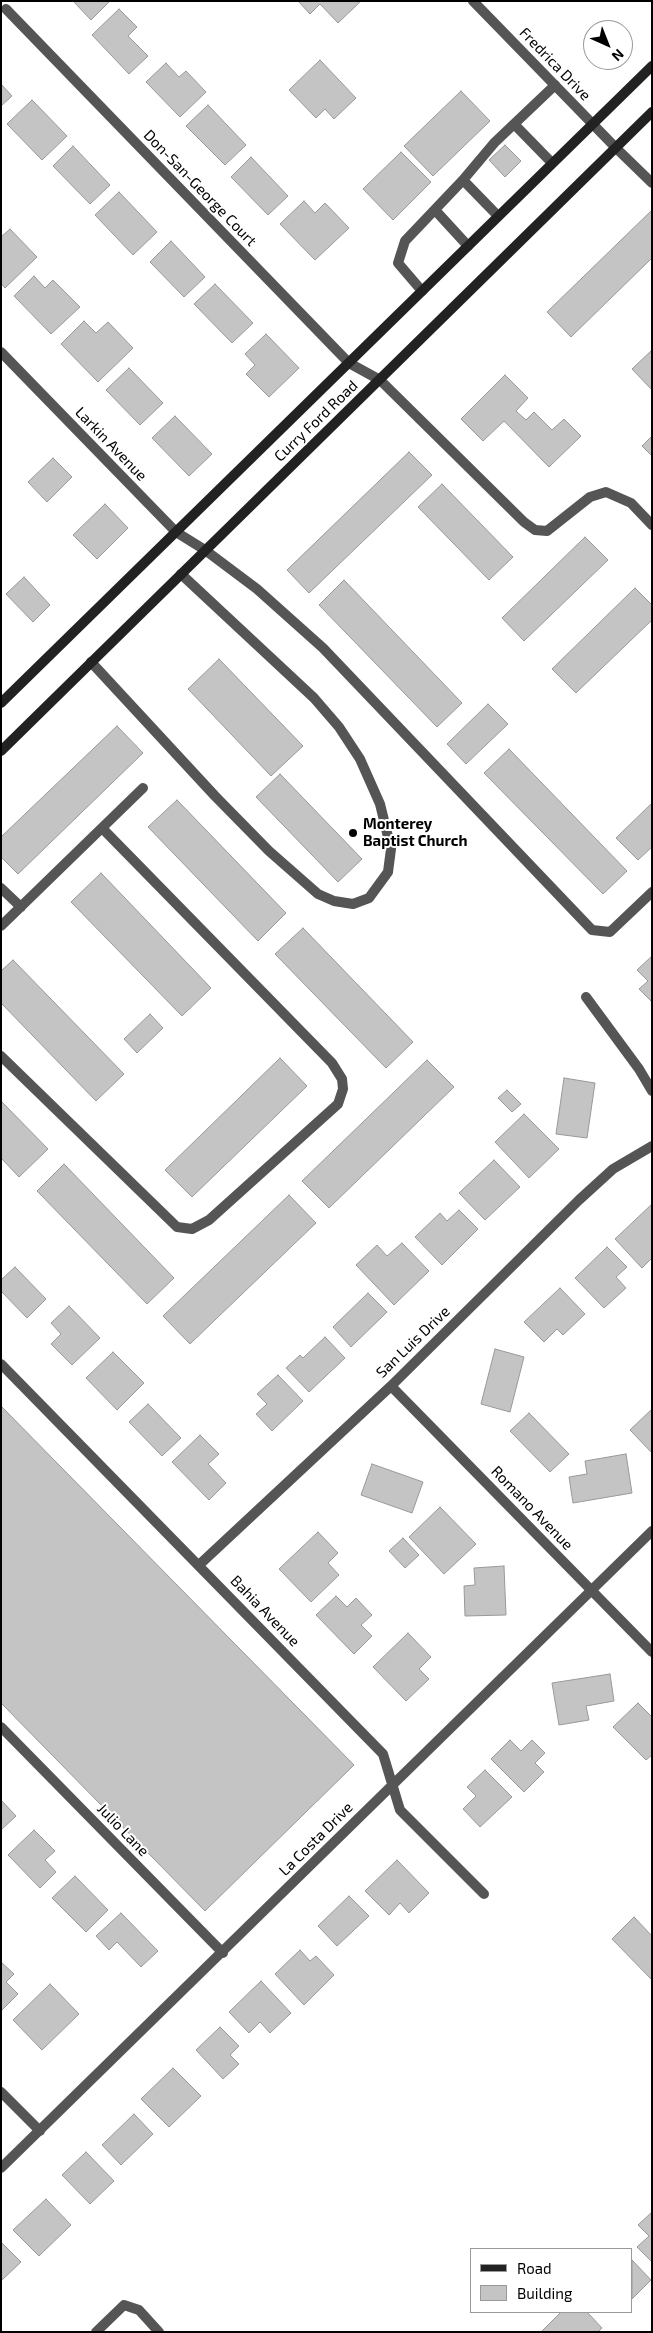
<!DOCTYPE html>
<style>
body{margin:0}
#map{position:relative;width:653px;height:2333px;overflow:hidden;background:#fff;font-family:"Exo 2",sans-serif}
canvas{display:block}
.frame{position:absolute;inset:0;border:2px solid #000;pointer-events:none}
.legend{position:absolute;left:470px;top:2248px;width:162px;height:65px;box-sizing:border-box;background:#fff;border:1px solid #999;margin:0;padding:6px 9px;list-style:none;font-size:15px;color:#000}
.legend li{display:flex;align-items:center;gap:10px;height:25px}
.legend b{width:25px;border:1px solid #999}
.north{position:absolute;left:583px;top:20px;width:50px;height:50px;box-sizing:border-box;background:#fff;border:1px solid #999;border-radius:50%;rotate:136deg;font-size:14px;font-weight:700;line-height:20px;text-align:center;color:#000}
.north::after{content:'';display:block;margin:auto;width:18px;height:22px;background:#000;clip-path:polygon(50% 0,100% 100%,50% 72%,0 100%)}
</style>
<div id="map">
<canvas width="653" height="2333"></canvas>
<div class="frame"></div>
<ul class="legend">
<li><b style="height:6px;background:#222"></b>Road</li>
<li><b style="height:14px;background:#c4c4c4"></b>Building</li>
</ul>
<div class="north">N</div>
</div>
<script>
const ctx = document.querySelector('canvas').getContext('2d');
ctx.lineJoin = 'round';
function paint(path, color) {
  ctx.fillStyle = color;
  ctx.fill(path, 'evenodd');
}
function shape(rows) {
  const path = new Path2D();
  for (const r of rows) {
    path.moveTo(r[0], r[1]);
    for (let i = 2; i < r.length; i += 2) path.lineTo(r[i], r[i + 1]);
  }
  return path;
}
function strokePath(path, color, width, dash) {
  ctx.strokeStyle = color;
  ctx.lineWidth = width;
  ctx.lineCap = dash ? 'butt' : 'round';
  ctx.setLineDash(dash || []);
  ctx.stroke(path);
}
function write(font, color, halo, rows, align = 'center') {
  ctx.font = font + ' "Exo 2",sans-serif';
  ctx.lineWidth = 4;
  ctx.setLineDash([]);
  ctx.textBaseline = 'middle';
  ctx.strokeStyle = halo;
  ctx.fillStyle = color;
  for (const [text, x, y, turn = 0] of rows) {
    ctx.save();
    ctx.translate(x, y);
    ctx.rotate((+turn || 0) * Math.PI / 180);
    ctx.textAlign = isNaN(turn) ? turn : align;
    if (halo) ctx.strokeText(text, 0, 0);
    ctx.fillText(text, 0, 0);
    ctx.restore();
  }
}
const building = shape([
 [73,1,110,1,91,20,73,1],
 [298,1,361,1,338,23,320,4,310,14,298,1],
 [119,9,137,27,128,36,148,56,129,74,92,35,119,9],
 [320,60,356,98,334,119,325,109,316,118,289,90,320,60],
 [166,63,179,77,186,71,206,92,180,117,146,82,166,63],
 [1,84,12,96,1,106,1,84],
 [461,91,490,121,433,176,404,146,461,91],
 [32,100,67,136,42,160,7,124,32,100],
 [208,105,246,145,225,165,186,126,208,105],
 [505,145,521,161,505,177,489,160,505,145],
 [73,146,110,185,90,204,53,166,73,146],
 [401,152,431,182,393,220,363,189,401,152],
 [251,157,288,196,268,215,231,177,251,157],
 [119,192,157,232,133,255,95,215,119,192],
 [304,201,315,213,325,203,349,228,315,260,280,224,304,201],
 [652,210,652,258,571,337,547,312,652,210],
 [10,229,37,257,5,288,1,283,1,237,10,229],
 [171,241,205,277,184,297,150,262,171,241],
 [34,276,45,288,53,280,80,307,51,334,14,296,34,276],
 [215,284,253,323,232,343,194,304,215,284],
 [84,321,96,333,108,322,133,348,98,382,61,344,84,321],
 [266,334,299,368,269,397,246,374,255,365,245,354,266,334],
 [652,350,652,390,632,369,652,350],
 [129,368,163,403,140,425,106,390,129,368],
 [505,375,528,398,516,411,526,420,534,412,552,430,564,419,581,436,549,467,504,421,483,441,461,419,505,375],
 [175,416,212,454,189,476,152,438,175,416],
 [652,436,652,456,642,446,652,436],
 [409,452,432,475,309,593,287,570,409,452],
 [53,458,72,477,47,502,28,482,53,458],
 [442,484,513,557,489,580,418,507,442,484],
 [105,504,128,528,97,559,73,535,105,504],
 [585,537,608,560,524,641,502,618,585,537],
 [24,577,50,605,33,622,6,594,24,577],
 [344,580,462,703,437,727,319,605,344,580],
 [635,588,652,605,652,620,576,693,552,669,635,588],
 [219,659,303,746,271,776,188,689,219,659],
 [488,704,508,724,466,764,447,744,488,704],
 [117,726,143,753,18,874,1,857,1,837,117,726],
 [509,749,627,871,603,894,484,773,509,749],
 [280,774,362,859,338,882,256,797,280,774],
 [177,800,286,913,258,941,148,827,177,800],
 [652,803,652,847,638,860,616,838,652,803],
 [101,873,211,988,182,1016,71,902,101,873],
 [303,928,413,1042,386,1068,275,954,303,928],
 [652,956,652,1002,639,989,648,981,637,970,652,956],
 [13,960,124,1074,96,1101,1,1003,1,971,13,960],
 [150,1014,163,1028,137,1053,124,1039,150,1014],
 [280,1058,307,1086,192,1197,165,1170,280,1058],
 [427,1060,454,1087,329,1208,302,1181,427,1060],
 [564,1078,595,1083,587,1138,556,1134,564,1078],
 [507,1090,521,1104,512,1112,498,1098,507,1090],
 [1,1101,48,1149,19,1177,1,1158,1,1101],
 [524,1114,559,1149,529,1178,495,1142,524,1114],
 [494,1160,520,1187,485,1220,459,1193,494,1160],
 [64,1164,174,1278,147,1304,37,1191,64,1164],
 [289,1195,316,1223,190,1344,163,1316,289,1195],
 [652,1204,652,1258,642,1268,615,1239,652,1204],
 [459,1210,478,1229,442,1265,415,1237,440,1213,447,1221,459,1210],
 [402,1243,429,1271,394,1305,356,1265,377,1245,387,1256,402,1243],
 [607,1247,627,1267,616,1277,626,1288,604,1308,575,1278,607,1247],
 [15,1267,46,1299,27,1318,1,1291,1,1280,15,1267],
 [560,1288,585,1314,563,1335,557,1329,544,1342,524,1322,560,1288],
 [368,1293,387,1312,351,1347,333,1327,368,1293],
 [69,1306,100,1338,72,1365,51,1344,61,1334,51,1323,69,1306],
 [325,1337,345,1358,309,1392,286,1368,300,1355,303,1358,325,1337],
 [495,1349,524,1357,510,1412,481,1404,495,1349],
 [113,1352,144,1383,117,1410,86,1378,113,1352],
 [278,1375,303,1401,272,1431,256,1414,267,1404,257,1394,278,1375],
 [148,1404,181,1438,162,1456,129,1422,148,1404],
 [1,1406,354,1765,205,1911,1,1703,1,1406],
 [652,1409,652,1453,630,1430,652,1409],
 [529,1413,569,1454,550,1472,510,1431,529,1413],
 [200,1435,219,1454,208,1464,226,1483,209,1500,172,1462,200,1435],
 [626,1454,632,1493,573,1503,569,1477,587,1474,585,1461,626,1454],
 [372,1464,423,1482,412,1513,361,1495,372,1464],
 [440,1507,476,1544,444,1574,409,1537,440,1507],
 [318,1532,338,1553,328,1563,339,1575,311,1602,279,1569,318,1532],
 [403,1538,419,1555,405,1568,389,1551,403,1538],
 [504,1566,506,1615,465,1616,464,1586,475,1585,474,1568,504,1566],
 [336,1596,347,1607,356,1598,372,1615,361,1625,372,1636,354,1654,316,1615,336,1596],
 [408,1633,431,1657,419,1669,429,1679,406,1701,373,1667,408,1633],
 [610,1674,614,1701,586,1706,589,1720,559,1725,552,1683,610,1674],
 [638,1703,652,1717,652,1755,646,1760,613,1727,638,1703],
 [510,1740,521,1751,532,1740,545,1753,535,1763,544,1772,524,1792,491,1759,510,1740],
 [485,1770,512,1797,480,1827,463,1809,476,1796,467,1787,485,1770],
 [1,1800,16,1816,1,1830,1,1800],
 [34,1830,55,1851,45,1860,56,1872,40,1888,8,1855,34,1830],
 [397,1860,429,1893,409,1913,400,1903,389,1915,365,1891,397,1860],
 [75,1876,108,1910,86,1932,52,1898,75,1876],
 [349,1896,369,1916,337,1946,318,1926,349,1896],
 [121,1913,158,1951,141,1967,117,1942,109,1950,96,1936,121,1913],
 [634,1917,652,1936,652,1980,612,1939,634,1917],
 [300,1950,310,1961,316,1956,334,1975,304,2005,275,1974,300,1950],
 [1,1962,14,1974,6,1982,18,1994,1,2011,1,1962],
 [261,1981,291,2013,270,2033,260,2022,249,2033,229,2012,261,1981],
 [50,1984,79,2014,42,2050,13,2020,50,1984],
 [220,2027,239,2046,230,2055,239,2064,223,2079,196,2050,220,2027],
 [173,2068,201,2096,169,2127,141,2099,173,2068],
 [134,2114,153,2134,121,2165,102,2145,134,2114],
 [86,2152,114,2181,90,2204,62,2175,86,2152],
 [46,2199,71,2225,39,2256,13,2230,46,2199],
 [652,2212,652,2262,637,2247,649,2236,638,2225,652,2212],
 [1,2242,21,2262,1,2281,1,2242],
 [632,2260,651,2280,632,2299,632,2260],
 [561,2312,587,2312,602,2328,598,2332,541,2332,561,2312]
]);
paint(building, '#c4c4c4');
strokePath(building, '#999', 1);
strokePath(shape([
 [514,124,552,163],
 [616,148,652,183],
 [435,210,468,246],
 [498,216,463,180,495,142,555,85],
 [422,291,398,263,405,241,463,180],
 [380,380,524,522,535,530,547,531,590,497,606,492,631,503,652,525],
 [205,550,257,589,323,648,592,930,610,932,652,892],
 [91,662,215,796,269,851,318,894,334,901,353,904,369,898,388,872,391,849,380,804,360,759,339,727,314,698,181,574],
 [1,888,21,907],
 [1,926,143,788],
 [1,1056,177,1227,192,1229,209,1220,338,1104,343,1089,342,1079,332,1063,102,828],
 [96,2332,124,2305,139,2310,159,2332]
]), '#555', 10);
strokePath(shape([
 [6,9,349,363,380,380],
 [1,352,176,532,205,550],
 [586,997,639,1069,652,1091],
 [1,1364,383,1754,400,1810,484,1894],
 [391,1386,652,1652],
 [199,1565,391,1386,579,1200,613,1169,652,1146],
 [1,1727,223,1953],
 [1,2092,40,2131],
 [1,2168,652,1531]
]), '#555', 10);
strokePath(shape([
 [473,1,616,148]
]), '#555', 10);
strokePath(shape([
 [1,703,652,66],
 [1,751,652,112]
]), '#222', 10);
for (const [x, y, r, color] of [
 [353,833,5,"#000"]
]) {
  const dot = new Path2D();
  dot.arc(x, y, r, 0, 2 * Math.PI);
  ctx.fillStyle = color;
  ctx.fill(dot);
  strokePath(dot, '#fff', 2);
}
write('15px', '#000', '#fff', [
 ["Fredrica Drive",555,64,46],
 ["Don-San-George Court",200,188,46],
 ["Curry Ford Road",316,421,-44],
 ["Larkin Avenue",111,444,46],
 ["San Luis Drive",413,1342,-44],
 ["Romano Avenue",532,1508,46],
 ["Bahia Avenue",265,1611,46],
 ["Julio Lane",123,1830,46],
 ["La Costa Drive",316,1839,-45]
]);
write('bold 15px', '#000', '#fff', [
 ["Monterey",363,824],
 ["Baptist Church",363,841]
], 'left');
</script>
